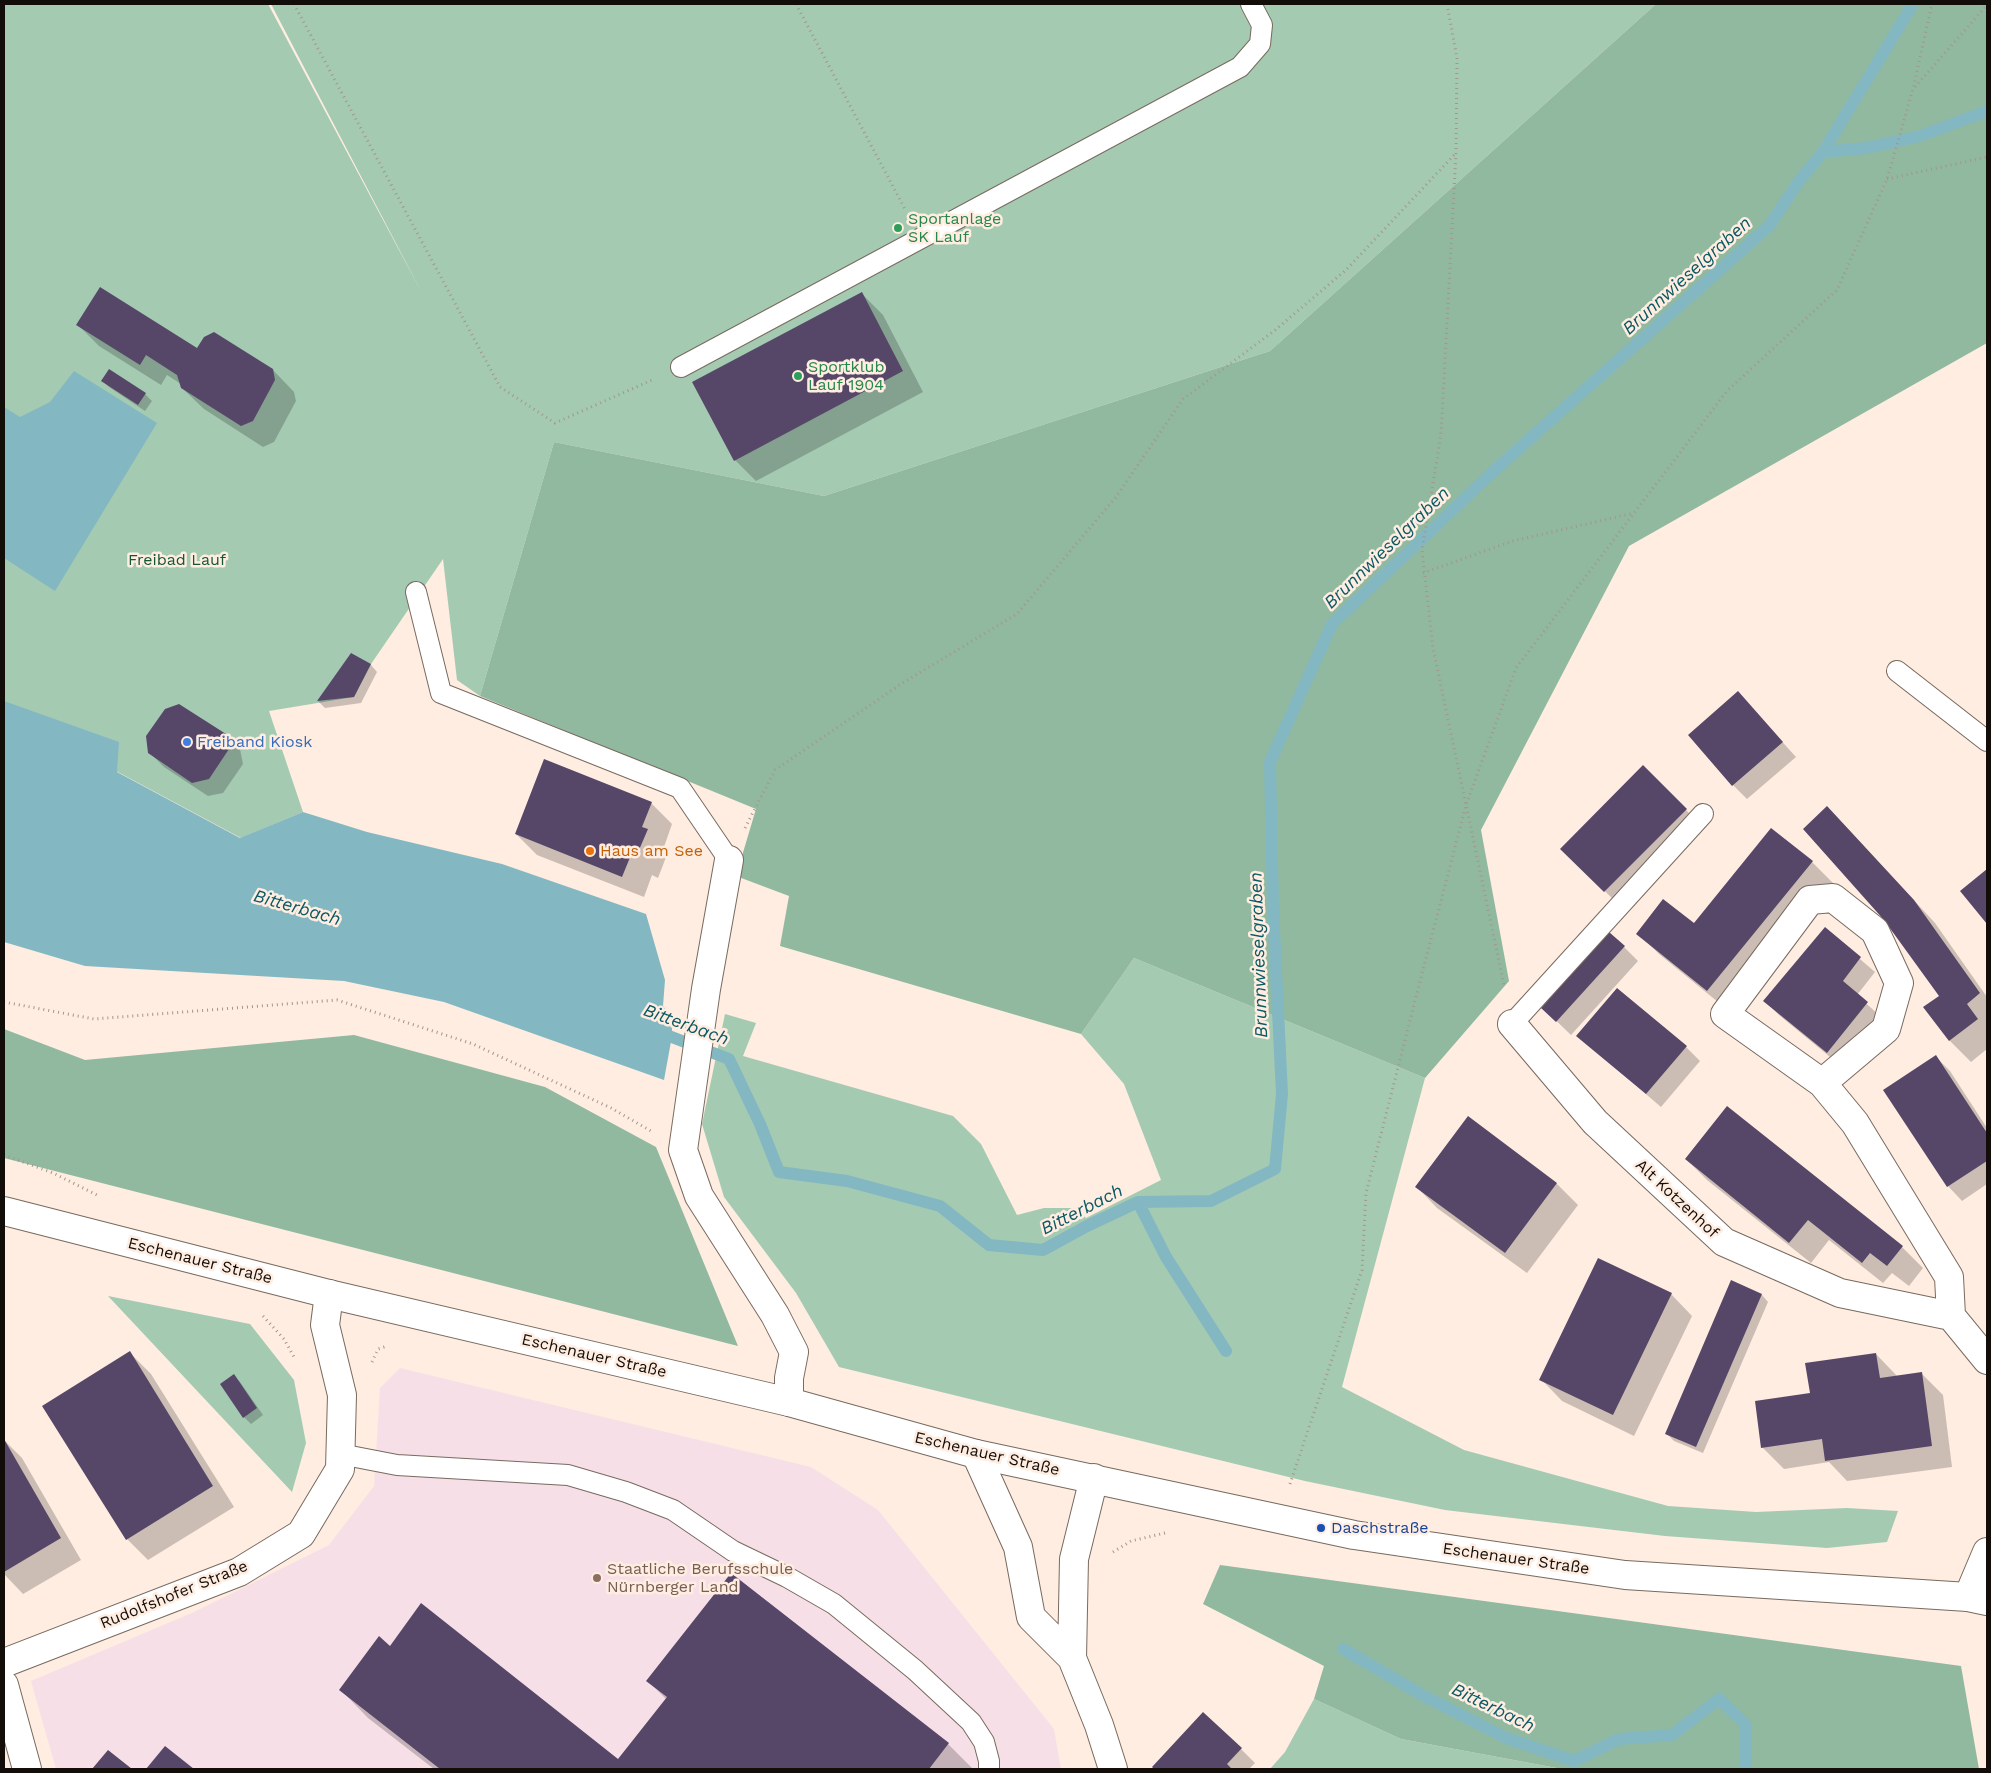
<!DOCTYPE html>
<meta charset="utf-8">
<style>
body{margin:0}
#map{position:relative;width:1991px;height:1773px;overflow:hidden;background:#feede0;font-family:"Work Sans",sans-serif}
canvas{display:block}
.frame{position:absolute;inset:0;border:5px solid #130d09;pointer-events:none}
</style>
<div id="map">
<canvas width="1991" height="1773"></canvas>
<div class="frame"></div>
</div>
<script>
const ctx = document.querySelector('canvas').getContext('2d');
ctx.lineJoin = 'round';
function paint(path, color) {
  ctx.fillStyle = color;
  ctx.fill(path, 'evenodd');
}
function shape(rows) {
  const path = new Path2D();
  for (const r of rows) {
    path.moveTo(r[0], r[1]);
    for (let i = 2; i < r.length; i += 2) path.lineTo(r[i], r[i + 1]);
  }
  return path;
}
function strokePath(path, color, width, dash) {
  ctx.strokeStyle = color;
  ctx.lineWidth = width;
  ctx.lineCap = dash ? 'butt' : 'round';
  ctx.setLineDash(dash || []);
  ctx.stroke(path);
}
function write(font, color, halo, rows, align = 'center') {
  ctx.font = font + ' "Work Sans",sans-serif';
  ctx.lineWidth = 5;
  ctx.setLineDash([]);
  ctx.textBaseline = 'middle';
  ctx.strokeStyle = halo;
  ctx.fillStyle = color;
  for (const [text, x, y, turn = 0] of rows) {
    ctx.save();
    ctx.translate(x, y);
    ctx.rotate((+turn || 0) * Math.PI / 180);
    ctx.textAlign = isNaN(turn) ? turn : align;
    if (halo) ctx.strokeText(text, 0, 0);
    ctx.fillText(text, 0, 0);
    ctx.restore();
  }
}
paint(shape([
 [400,1368,811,1467,878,1510,1054,1729,1061,1769,56,1769,31,1681,194,1612,329,1545,374,1486,380,1388]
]), '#f7dfe8');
paint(shape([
 [4,4,268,4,423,295,271,4,1656,4,1270,351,824,496,554,442,480,696,457,680,443,559,371,664,354,697,269,711,303,812,241,838,116,771,4,701],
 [1134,958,1425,1078,1342,1387,1464,1450,1668,1506,1756,1512,1847,1508,1898,1511,1887,1542,1827,1548,1665,1536,1445,1510,1305,1481,839,1367,796,1293,724,1197,702,1124,725,1014,756,1023,743,1056,953,1116,981,1144,1017,1215,1044,1208,1076,1208,1086,1218,1161,1180,1124,1084,1081,1034],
 [108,1296,250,1324,294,1380,306,1443,292,1492],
 [1314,1699,1401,1739,1562,1769,1270,1769,1285,1752]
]), '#a4cab2');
paint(shape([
 [1656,4,1987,4,1987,343,1629,546,1481,830,1509,981,1425,1078,1134,958,1081,1034,780,946,789,896,736,876,756,809,480,696,554,442,824,496,1270,351],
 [4,1029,85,1060,354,1035,545,1087,656,1147,738,1346,4,1158],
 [1220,1565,1961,1666,1979,1769,1562,1769,1401,1739,1314,1699,1324,1666,1203,1604]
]), '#90b99f');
paint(shape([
 [74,371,157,423,55,591,4,558,4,407,20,417,50,402],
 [4,701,119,742,117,772,240,838,303,812,367,832,502,864,646,914,665,980,663,1006,672,1018,672,1036,664,1080,444,1002,344,981,85,966,4,942]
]), '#83b8c2');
paint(shape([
 [862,294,883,315,923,392,756,481,735,460],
 [78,325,198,350,273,370,294,392,296,401,274,442,263,447,204,409,182,388,181,384,167,375,161,385,99,346],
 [109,370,145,394,152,401,145,411,109,387,103,381],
 [352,655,371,665,377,672,361,703,325,708,318,701],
 [1738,693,1796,757,1747,799,1733,785],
 [226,735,240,749,243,764,223,793,208,796,164,767,150,753],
 [1643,767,1700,824,1619,905,1562,849],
 [651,803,672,824,664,847,668,852,658,878,652,875,644,897,537,855,516,834],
 [1848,829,1935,923,1987,997,1987,1049,1971,1062,1950,1041,1941,996],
 [1812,862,1833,883,1729,1011,1659,954,1638,933,1694,925],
 [1987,870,1987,922,1961,891],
 [1825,929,1875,972,1857,995,1881,1017,1841,1066,1779,1015,1765,1001],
 [1624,947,1638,961,1571,1035,1543,1008],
 [1578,1036,1686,1047,1700,1061,1661,1107],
 [1936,1057,1950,1071,1987,1128,1987,1184,1962,1201,1948,1186,1884,1090],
 [1468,1118,1557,1184,1578,1205,1527,1273,1437,1208,1416,1186],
 [1686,1159,1902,1247,1923,1268,1909,1286,1892,1273,1883,1283,1829,1240,1811,1263,1707,1180],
 [1732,1282,1762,1295,1768,1302,1703,1453,1674,1441,1667,1434],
 [1671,1294,1692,1316,1634,1436,1562,1401,1541,1379],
 [130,1353,151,1374,234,1507,148,1560,127,1539],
 [1876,1354,1897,1376,1921,1373,1943,1395,1952,1467,1847,1481,1829,1462,1784,1469,1763,1448,1811,1394],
 [234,1375,240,1382,263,1415,251,1424,244,1417],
 [4,1440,22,1458,81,1560,23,1594,4,1574],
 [390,1647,619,1761,667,1700,648,1681,948,1744,973,1769,434,1769,368,1718,341,1690],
 [1241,1749,1255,1763,1249,1769,1156,1769,1153,1767]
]), '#0003');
strokePath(shape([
 [1823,152,1866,148,1920,136,1987,111],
 [656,1031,729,1059,760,1124,779,1172,847,1181,940,1206,989,1245,1043,1250,1087,1226,1138,1202,1166,1257,1226,1351],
 [1138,1202,1211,1201,1275,1169,1282,1094,1273,908,1270,762,1332,624,1497,468,1769,226,1799,181,1823,152,1913,4],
 [1343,1649,1424,1696,1506,1738,1574,1761,1619,1739,1672,1735,1719,1699,1746,1725,1746,1769]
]), '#83b8c2', 12);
paint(shape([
 [100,287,197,348,204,337,214,332,273,369,275,380,253,421,241,426,181,388,177,375,146,355,140,365,76,325],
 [862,292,903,371,734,461,692,382],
 [109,369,146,393,138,405,101,381],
 [351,653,371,664,354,697,317,701],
 [1738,691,1783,742,1732,786,1688,735],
 [179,704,226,734,229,749,209,779,192,783,148,753,146,736,165,709],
 [544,759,652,802,642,827,648,829,636,857,631,855,622,877,515,834],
 [1643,765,1687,809,1604,892,1560,849],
 [1827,806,1914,900,1980,993,1967,1004,1978,1019,1949,1041,1923,1007,1939,996,1884,920,1803,829],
 [1771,828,1813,861,1707,991,1636,934,1663,899,1694,923],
 [1987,869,1987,924,1960,891],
 [1825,927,1861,957,1843,981,1868,1002,1827,1053,1763,1001],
 [1609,932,1625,946,1556,1022,1541,1008],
 [1617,988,1687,1046,1646,1094,1576,1036],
 [1936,1055,1987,1133,1987,1161,1947,1187,1883,1090],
 [1727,1106,1903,1246,1887,1266,1870,1253,1862,1263,1808,1220,1789,1243,1685,1159],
 [1468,1116,1557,1183,1505,1253,1415,1187],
 [1598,1258,1672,1293,1613,1415,1539,1380],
 [1731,1280,1762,1294,1696,1447,1665,1434],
 [130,1351,213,1486,126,1540,42,1406],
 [1876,1353,1880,1378,1922,1372,1932,1446,1825,1461,1822,1439,1761,1448,1755,1401,1810,1393,1805,1363],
 [234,1374,257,1408,243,1418,220,1384],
 [4,1439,61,1538,4,1572],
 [731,1573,949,1743,929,1769,440,1769,339,1690,379,1636,390,1646,421,1603,618,1759,667,1697,646,1681],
 [1203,1712,1242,1748,1227,1764,1232,1769,1154,1769,1152,1767],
 [165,1746,194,1769,146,1769],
 [108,1750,132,1769,92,1769]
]), '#564769');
const service = shape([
 [681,367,1240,67,1260,44,1262,25,1251,4],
 [416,592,441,693,680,788,729,860],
 [1897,671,1987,741],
 [1512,1024,1703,814],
 [340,1454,397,1465,568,1475,626,1492,673,1510,733,1551,787,1577,834,1604,915,1670,971,1722,984,1742,989,1761,989,1769]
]);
const minor = shape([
 [729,860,706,989,683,1150,699,1196,775,1315,794,1352,789,1378,789,1402],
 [1512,1024,1595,1122,1724,1242,1840,1293,1951,1316,1987,1360],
 [1822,1083,1886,1029,1899,983,1875,931,1833,898,1810,900,1725,1014,1822,1083,1855,1123,1949,1277,1951,1316],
 [976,1454,1018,1547,1031,1617,1072,1658],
 [1094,1478,1074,1559,1072,1658,1099,1725,1113,1769],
 [1968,1597,1987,1552],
 [4,1663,239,1572,301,1534,340,1469,342,1395,325,1325,329,1294],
 [4,1685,27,1769]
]);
const secondary = shape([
 [4,1211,329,1294,789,1402,976,1454,1354,1535,1625,1575,1968,1597,1987,1601]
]);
strokePath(service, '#786a5f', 22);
strokePath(minor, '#786a5f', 30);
strokePath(secondary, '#786a5f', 30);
strokePath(shape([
 [294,4,500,387,555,423,652,380],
 [796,4,906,211],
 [1447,4,1457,58,1456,153,1441,435,1422,550,1433,648,1504,985],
 [1915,87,1987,5],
 [1887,179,1987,157],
 [1423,573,1513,541,1634,513],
 [745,828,775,770,901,684,1017,614,1116,497,1183,399,1274,331,1346,270,1456,153],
 [4,1002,94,1019,337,1000,473,1044,611,1108,651,1131],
 [4,1155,53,1173,97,1195],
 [263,1316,284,1339,294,1357],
 [372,1362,378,1349,387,1346],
 [1290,1484,1362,1270,1366,1193,1418,989,1466,805,1516,668,1727,391,1837,290,1887,179,1913,89,1932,4],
 [1113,1552,1131,1541,1165,1533]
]), '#a3968d', 3, [1, 4]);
strokePath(service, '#fff', 20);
strokePath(minor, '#fff', 28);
strokePath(secondary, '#fff', 28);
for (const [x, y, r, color] of [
 [898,228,5,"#2e9e5b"],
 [798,376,5,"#2e9e5b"],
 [187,742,5,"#3f7fe0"],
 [590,851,5,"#e8710a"],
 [1321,1528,5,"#1a4fb4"],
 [597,1578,5,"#8d6e63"]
]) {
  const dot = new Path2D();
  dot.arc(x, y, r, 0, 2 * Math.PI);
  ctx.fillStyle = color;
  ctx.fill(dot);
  strokePath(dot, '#feede0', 2);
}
write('16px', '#27864d', '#feede0', [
 ["Sportanlage",908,219],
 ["SK Lauf",908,237],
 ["Sportklub",808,367],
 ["Lauf 1904",808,385]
], 'left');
write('16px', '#135836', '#feede0', [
 ["Freibad Lauf",177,560]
]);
write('16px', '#366cbe', '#feede0', [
 ["Freiband Kiosk",197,742]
], 'left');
write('16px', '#c56008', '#feede0', [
 ["Haus am See",600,851]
], 'left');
write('16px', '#130d09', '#feede0', [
 ["Alt Kotzenhof",1677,1199,43],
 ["Eschenauer Straße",200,1261,14],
 ["Eschenauer Straße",594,1356,13],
 ["Eschenauer Straße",987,1454,13],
 ["Eschenauer Straße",1516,1559,8],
 ["Rudolfshofer Straße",174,1595,-22]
]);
write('16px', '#164399', '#feede0', [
 ["Daschstraße",1331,1528]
], 'left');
write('16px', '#785e54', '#feede0', [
 ["Staatliche Berufsschule",607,1569],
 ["Nürnberger Land",607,1587]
], 'left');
write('italic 18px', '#0b5964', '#feede0', [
 ["Brunnwieselgraben",1687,276,-42],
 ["Brunnwieselgraben",1387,548,-44],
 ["Bitterbach",297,908,16],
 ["Brunnwieselgraben",1259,955,-92],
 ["Bitterbach",686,1025,20],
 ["Bitterbach",1082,1210,-27],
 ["Bitterbach",1493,1708,26]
]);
</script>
